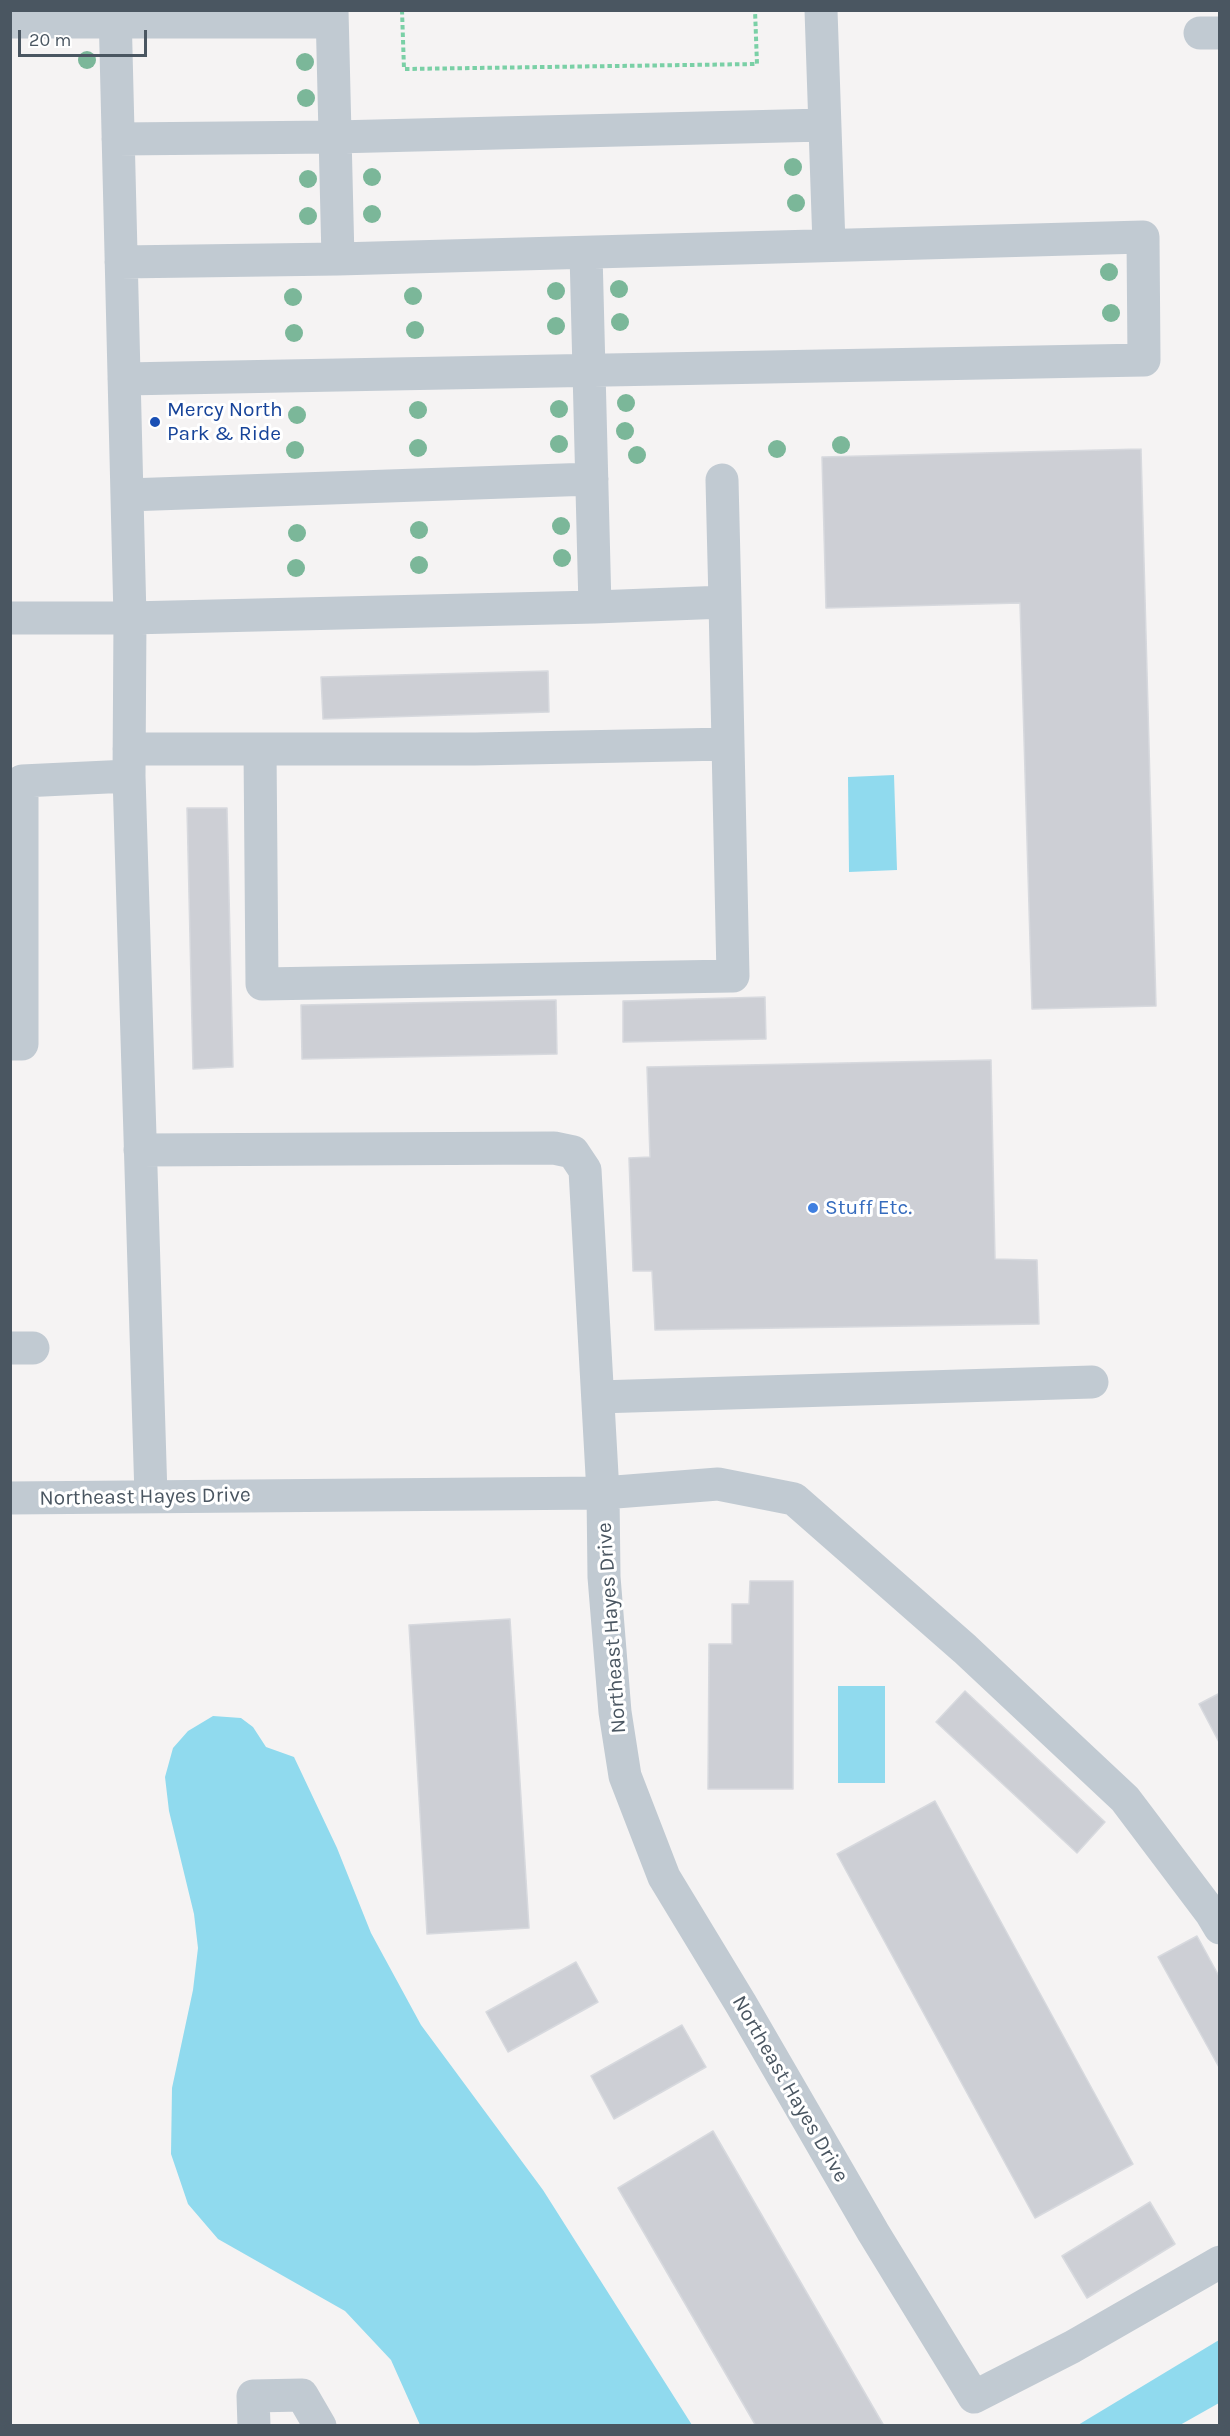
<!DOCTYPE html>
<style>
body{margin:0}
#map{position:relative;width:1230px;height:2436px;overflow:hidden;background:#f5f3f3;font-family:Karla,sans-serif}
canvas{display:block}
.frame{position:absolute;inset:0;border:12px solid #4a5661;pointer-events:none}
.scale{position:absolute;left:18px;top:30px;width:129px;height:27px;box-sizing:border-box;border:3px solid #4a5661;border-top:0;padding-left:8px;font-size:18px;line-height:21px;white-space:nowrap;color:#4a5661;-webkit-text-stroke:4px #fff;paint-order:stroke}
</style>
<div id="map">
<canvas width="1230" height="2436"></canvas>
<div class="frame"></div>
<div class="scale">20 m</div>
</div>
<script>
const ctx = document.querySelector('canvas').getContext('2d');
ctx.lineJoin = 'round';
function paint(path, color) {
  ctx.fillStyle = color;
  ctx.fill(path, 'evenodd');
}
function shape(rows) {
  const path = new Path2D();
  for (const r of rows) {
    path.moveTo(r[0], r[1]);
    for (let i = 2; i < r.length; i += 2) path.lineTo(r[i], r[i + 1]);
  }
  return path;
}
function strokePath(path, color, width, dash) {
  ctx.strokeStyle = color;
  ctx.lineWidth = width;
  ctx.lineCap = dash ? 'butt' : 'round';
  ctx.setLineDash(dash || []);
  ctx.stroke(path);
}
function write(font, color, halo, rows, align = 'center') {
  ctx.font = font + ' Karla,sans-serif';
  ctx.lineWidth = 6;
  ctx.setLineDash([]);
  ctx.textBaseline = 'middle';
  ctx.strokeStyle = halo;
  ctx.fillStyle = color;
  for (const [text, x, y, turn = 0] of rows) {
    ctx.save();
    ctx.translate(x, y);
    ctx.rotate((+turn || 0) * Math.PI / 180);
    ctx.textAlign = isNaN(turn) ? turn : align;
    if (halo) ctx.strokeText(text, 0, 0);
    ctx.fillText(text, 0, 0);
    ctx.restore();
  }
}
paint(shape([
 [894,775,897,870,849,872,848,777],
 [838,1686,885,1686,885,1783,838,1783],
 [213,1716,241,1718,253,1727,266,1747,294,1757,337,1848,371,1933,421,2025,543,2190,692,2425,420,2425,391,2360,345,2311,218,2239,188,2204,171,2154,172,2088,193,1990,198,1948,194,1914,169,1811,165,1777,173,1748,188,1731],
 [1219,2340,1219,2403,1180,2425,1078,2425]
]), '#90daee');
const building = shape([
 [1141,449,1156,1006,1032,1009,1020,603,826,608,822,457,1141,449],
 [548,671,549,712,323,719,321,677,548,671],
 [187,808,227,808,233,1067,193,1069,187,808],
 [765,997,766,1039,623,1042,623,1001,765,997],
 [556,1000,557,1054,302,1059,301,1005,556,1000],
 [991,1060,995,1259,1037,1260,1039,1324,655,1330,652,1271,633,1271,629,1158,650,1157,647,1067,991,1060],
 [750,1581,793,1581,793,1789,708,1789,709,1644,732,1644,732,1604,749,1604,750,1581],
 [510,1619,529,1928,427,1934,409,1625,510,1619],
 [965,1691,1105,1822,1077,1853,936,1722,965,1691],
 [1220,1693,1220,1744,1199,1704,1220,1693],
 [935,1801,1133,2164,1035,2218,837,1854,935,1801],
 [1197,1936,1220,1978,1220,2069,1158,1957,1197,1936],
 [576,1962,598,2002,508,2052,486,2012,576,1962],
 [682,2025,706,2067,614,2119,591,2076,682,2025],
 [713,2131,884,2426,756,2426,618,2188,713,2131],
 [1150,2202,1175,2244,1087,2298,1062,2256,1150,2202]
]);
paint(building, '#cdcfd5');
strokePath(building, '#d7d9de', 1.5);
strokePath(shape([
 [402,10,404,69,757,64,755,10]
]), '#7ad0a6', 4, [4.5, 3]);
strokePath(shape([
 [115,10,130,618,129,776,151,1496],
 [332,10,338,259],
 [821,10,829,245],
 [10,22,332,22],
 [1200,33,1220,33],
 [118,139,335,137,824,125],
 [121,262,338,259,1143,237,1144,360,124,379],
 [722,480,725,602],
 [127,495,592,479],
 [10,618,130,618,595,607,586,253],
 [129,749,475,749,728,744,725,602,595,607],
 [260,749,262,984,733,976,728,744],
 [10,1044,22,1044,22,781,129,776],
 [140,1150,554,1148,573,1152,585,1170,603,1493,604,1577,615,1712,625,1776,664,1877,741,2004,873,2232,974,2397,1072,2347,1220,2262],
 [10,1348,33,1348],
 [598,1397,1092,1382],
 [10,1498,603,1493,718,1484,794,1499,965,1649,1125,1799,1211,1913,1220,1928],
 [254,2426,253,2396,302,2395,320,2426]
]), '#c1cad2', 33);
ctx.fillStyle = '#7bb799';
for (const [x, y] of [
 [87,60],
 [305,62],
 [306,98],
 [793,167],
 [372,177],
 [308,179],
 [796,203],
 [372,214],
 [308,216],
 [1109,272],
 [619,289],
 [556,291],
 [413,296],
 [293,297],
 [1111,313],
 [620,322],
 [556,326],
 [415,330],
 [294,333],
 [626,403],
 [559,409],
 [418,410],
 [297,415],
 [625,431],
 [559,444],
 [841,445],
 [418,448],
 [777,449],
 [295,450],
 [637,455],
 [561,526],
 [419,530],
 [297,533],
 [562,558],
 [419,565],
 [296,568]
]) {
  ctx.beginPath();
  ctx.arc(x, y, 9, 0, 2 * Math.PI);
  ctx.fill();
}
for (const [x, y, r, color] of [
 [155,422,6,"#1a4fb4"],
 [813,1208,6,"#3f7fe0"]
]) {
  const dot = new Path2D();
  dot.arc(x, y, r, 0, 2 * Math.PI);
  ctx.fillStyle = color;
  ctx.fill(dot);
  strokePath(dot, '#fff', 2);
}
write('21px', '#164399', '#fff', [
 ["Mercy North",167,410],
 ["Park & Ride",167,434]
], 'left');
write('21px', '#366cbe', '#fff', [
 ["Stuff Etc.",825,1208]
], 'left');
write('21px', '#4a5661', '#fff', [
 ["Northeast Hayes Drive",145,1497,-1],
 ["Northeast Hayes Drive",612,1628,-94],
 ["Northeast Hayes Drive",790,2089,60]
]);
</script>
